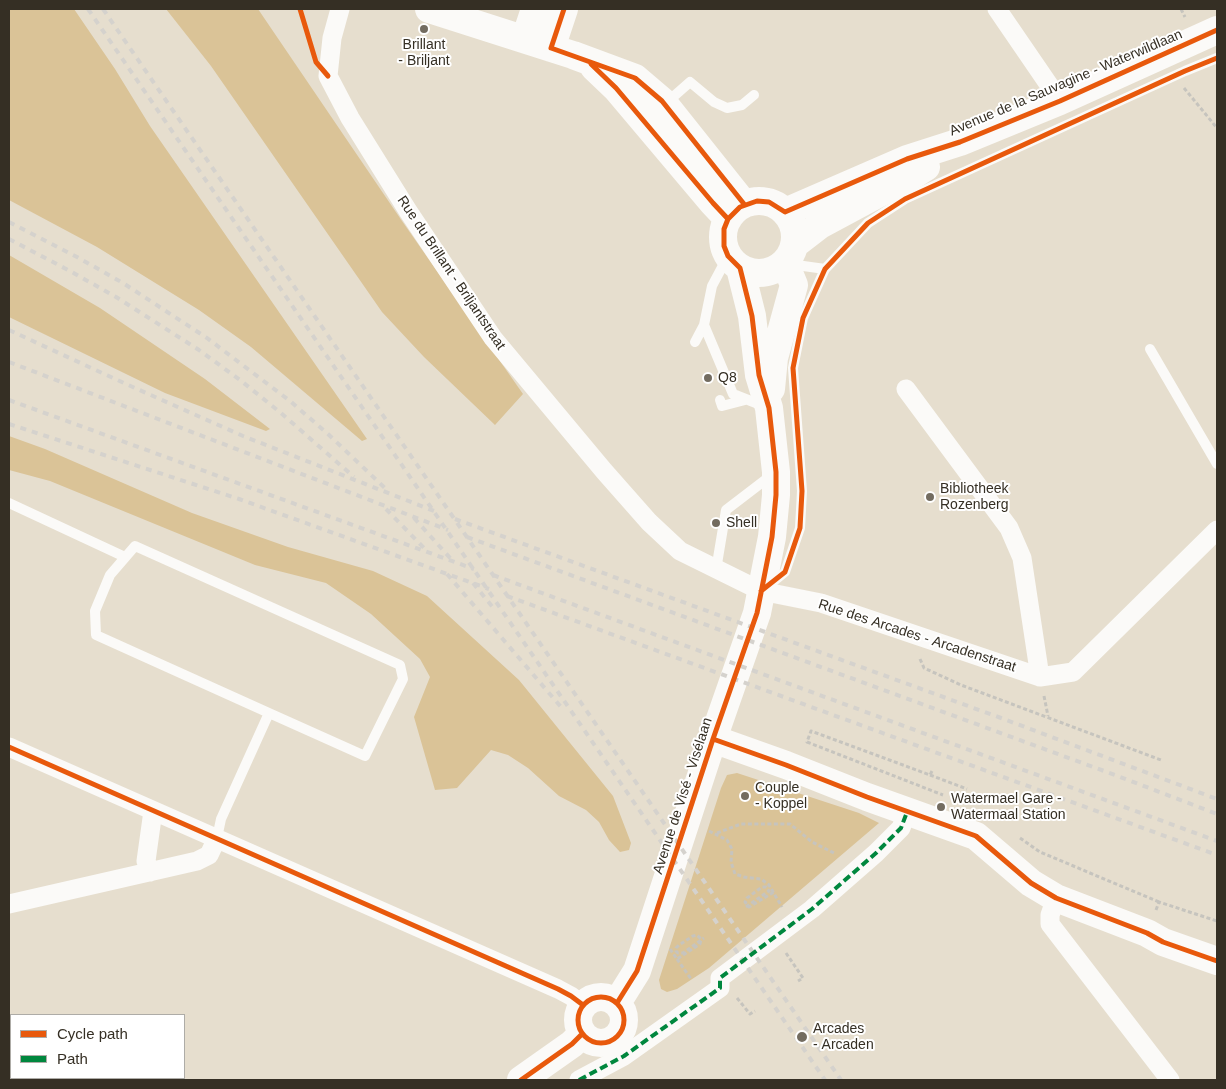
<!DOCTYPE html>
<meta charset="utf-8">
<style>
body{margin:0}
#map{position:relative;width:1226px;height:1089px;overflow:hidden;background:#e6dece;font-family:Arial,sans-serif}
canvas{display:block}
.frame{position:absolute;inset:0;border:10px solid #352f24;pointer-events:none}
.legend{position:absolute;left:10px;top:1014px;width:175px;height:65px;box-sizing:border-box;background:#fff;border:1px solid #aeaca7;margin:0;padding:6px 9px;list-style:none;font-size:15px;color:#352f24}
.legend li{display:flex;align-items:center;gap:10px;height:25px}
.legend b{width:25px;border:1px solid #aeaca7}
</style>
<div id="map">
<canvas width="1226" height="1089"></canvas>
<div class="frame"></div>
<ul class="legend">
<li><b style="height:6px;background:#e8590c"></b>Cycle path</li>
<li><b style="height:6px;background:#00873e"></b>Path</li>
</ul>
</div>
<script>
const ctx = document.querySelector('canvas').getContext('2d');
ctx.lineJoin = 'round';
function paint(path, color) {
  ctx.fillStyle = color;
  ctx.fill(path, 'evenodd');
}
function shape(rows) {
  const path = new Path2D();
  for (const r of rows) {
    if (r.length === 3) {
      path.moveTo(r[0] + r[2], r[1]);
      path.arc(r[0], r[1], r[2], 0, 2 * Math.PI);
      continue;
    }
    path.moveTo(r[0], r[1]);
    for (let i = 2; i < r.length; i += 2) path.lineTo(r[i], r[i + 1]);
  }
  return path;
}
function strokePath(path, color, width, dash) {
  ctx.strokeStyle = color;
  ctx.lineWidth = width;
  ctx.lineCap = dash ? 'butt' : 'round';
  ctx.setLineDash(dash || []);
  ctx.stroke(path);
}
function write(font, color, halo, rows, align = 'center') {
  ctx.font = font + ' Arial,sans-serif';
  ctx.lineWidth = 4;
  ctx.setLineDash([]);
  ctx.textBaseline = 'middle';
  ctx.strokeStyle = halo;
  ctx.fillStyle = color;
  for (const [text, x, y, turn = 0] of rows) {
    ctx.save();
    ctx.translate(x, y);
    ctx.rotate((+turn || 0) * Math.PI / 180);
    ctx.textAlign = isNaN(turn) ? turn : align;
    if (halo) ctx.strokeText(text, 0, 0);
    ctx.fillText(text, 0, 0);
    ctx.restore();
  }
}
paint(shape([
 [9,9,74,9,115,69,150,126,367,439,362,441,251,347,199,310,97,247,9,200],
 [166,9,258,9,402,221,523,394,495,425,424,357,382,312,211,66],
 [9,255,100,308,205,379,270,429,266,431,165,393,9,317],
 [9,436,45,449,192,513,288,547,373,571,427,596,519,680,613,796,631,843,629,850,620,852,609,840,599,822,586,810,559,796,528,768,508,755,491,750,457,788,435,790,414,717,430,677,420,659,371,614,326,583,255,565,50,481,9,470],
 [737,773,859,813,879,823,709,968,677,989,667,992,661,989,659,980,721,788,727,775]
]), '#dac397');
strokePath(shape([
 [1181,9,1185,17],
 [1184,88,1217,128],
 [920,659,924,668,961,685,1161,760],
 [1044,696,1048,716],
 [932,771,930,775,811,731,807,742,943,795],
 [930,775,967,789],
 [709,831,727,840,732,849,731,862,735,874,744,877,761,879,769,885,782,907],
 [717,833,741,824,790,824,812,842,834,853],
 [1020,838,1040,852,1159,902],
 [746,907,766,893,769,891,766,887,762,887,747,898,745,902,749,907,774,892],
 [1156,910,1159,902,1217,921],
 [670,949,677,959,700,944,701,939,697,935,693,936,679,945,676,948,676,951,678,953,683,953,704,938],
 [786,953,803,978,798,981],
 [677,959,691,979],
 [737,998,750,1014,755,1011]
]), '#c6c4be', 3, [4, 2.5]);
strokePath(shape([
 [665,104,690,82,714,102,727,108,742,105,754,95],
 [728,256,712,286,704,325,733,394,766,407],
 [789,264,825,269],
 [695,342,704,325],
 [1150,349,1217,464],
 [720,400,722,406,745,400],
 [9,503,125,557],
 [716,570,726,510,773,474],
 [768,586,785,572,800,528,802,491,793,368,803,318,825,269,868,223,905,199,1185,71,1217,58],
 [217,838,221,819,269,713,96,635,95,611,110,575,135,546,400,665,403,679,365,756,269,713]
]), '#fbfaf8', 10);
strokePath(shape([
 [340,9,332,38,328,76,350,118,408,211,493,338,604,471,649,522,680,551,761,591,821,603,1040,677,1073,672,1217,530],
 [997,9,1060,101],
 [906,389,1009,528,1022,558,1040,677],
 [9,747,558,989,571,996,583,1005],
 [150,872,146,861,153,811],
 [1056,898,1050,915,1050,924,1170,1080],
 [9,904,197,861,209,855,217,838],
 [579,1080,624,1056,720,988,720,978,812,909,876,853,901,828,907,812]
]), '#fbfaf8', 19);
strokePath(shape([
 [429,9,573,55,635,78,662,101,744,204],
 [525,39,535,9],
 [551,48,564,9],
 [594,67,616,88,713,203,728,219],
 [759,237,36],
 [785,212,907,159,960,142,1060,101,1217,30],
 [794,245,820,225,915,174,926,167],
 [771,389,774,358,794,285,785,263],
 [713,739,786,765,867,797,976,836,1031,883,1056,898,1147,933,1163,942,1217,961],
 [601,1020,23],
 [617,1003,637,971,713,739,757,613,772,537,776,495,776,472,769,408,759,375,752,316,740,268],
 [521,1080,572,1044,582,1034]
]), '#fbfaf8', 28);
strokePath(shape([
 [88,9,825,1080],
 [103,9,841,1080],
 [9,222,77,257,123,283,207,338,290,401,328,434,388,491],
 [9,239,70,271,116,297,199,350,240,380,281,413,354,477],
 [9,330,126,384,243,436,434,511],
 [9,362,448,530],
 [9,400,474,569],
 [9,424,239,499,489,589],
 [386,509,424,548],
 [414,518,451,559],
 [455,519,1001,718,1217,799],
 [467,537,1115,775,1217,814],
 [447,574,561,707],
 [493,575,1217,841],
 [473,583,495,610],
 [507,596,1217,855]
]), '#d5d2cd', 4, [6, 6]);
strokePath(shape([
 [579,1080,624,1056,720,988,720,978,812,909,876,853,901,828,907,812]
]), '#00873e', 4, [8, 4]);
strokePath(shape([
 [300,9,316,62,328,76],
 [564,9,551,48,635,78,662,101,744,204],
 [591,64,616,88,713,203,728,219],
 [761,591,785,572,800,528,802,491,793,368,803,318,825,269,868,223,905,199,1185,71,1217,58],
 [713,739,786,765,867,797,976,836,1031,883,1056,898,1147,933,1163,942,1217,961],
 [9,747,558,989,571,996,583,1005],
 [601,1020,23],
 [617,1003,637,971,713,739,757,613,772,537,776,495,776,472,769,408,759,375,752,316,740,268,728,256,724,246,724,229,728,219,740,207,757,201,769,202,785,212,907,159,960,142,1060,101,1217,30],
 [521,1080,572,1044,582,1034]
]), '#e8590c', 5);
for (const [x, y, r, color] of [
 [424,29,5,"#736c60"],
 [708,378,5,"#736c60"],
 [930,497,5,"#736c60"],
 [716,523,5,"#736c60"],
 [745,796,5,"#736c60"],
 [941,807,5,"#736c60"],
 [802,1037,6,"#736c60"]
]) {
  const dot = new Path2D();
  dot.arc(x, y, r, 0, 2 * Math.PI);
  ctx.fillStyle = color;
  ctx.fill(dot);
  strokePath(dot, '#fff', 2);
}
write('14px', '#352f24', '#fff', [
 ["Brillant",424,45,"center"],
 ["- Briljant",424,61,"center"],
 ["Q8",718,378],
 ["Bibliotheek",940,489],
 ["Rozenberg",940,505],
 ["Shell",726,523],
 ["Couple",755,788],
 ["- Koppel",755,804],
 ["Watermael Gare -",951,799],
 ["Watermaal Station",951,815],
 ["Arcades",813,1029],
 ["- Arcaden",813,1045]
], 'left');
write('14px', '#352f24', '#fff', [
 ["Avenue de la Sauvagine - Waterwildlaan",1066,83,-23],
 ["Rue du Brillant - Briljantstraat",451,273,56],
 ["Rue des Arcades - Arcadenstraat",917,636,18],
 ["Avenue de Visé - Visélaan",683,796,-72]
]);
</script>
